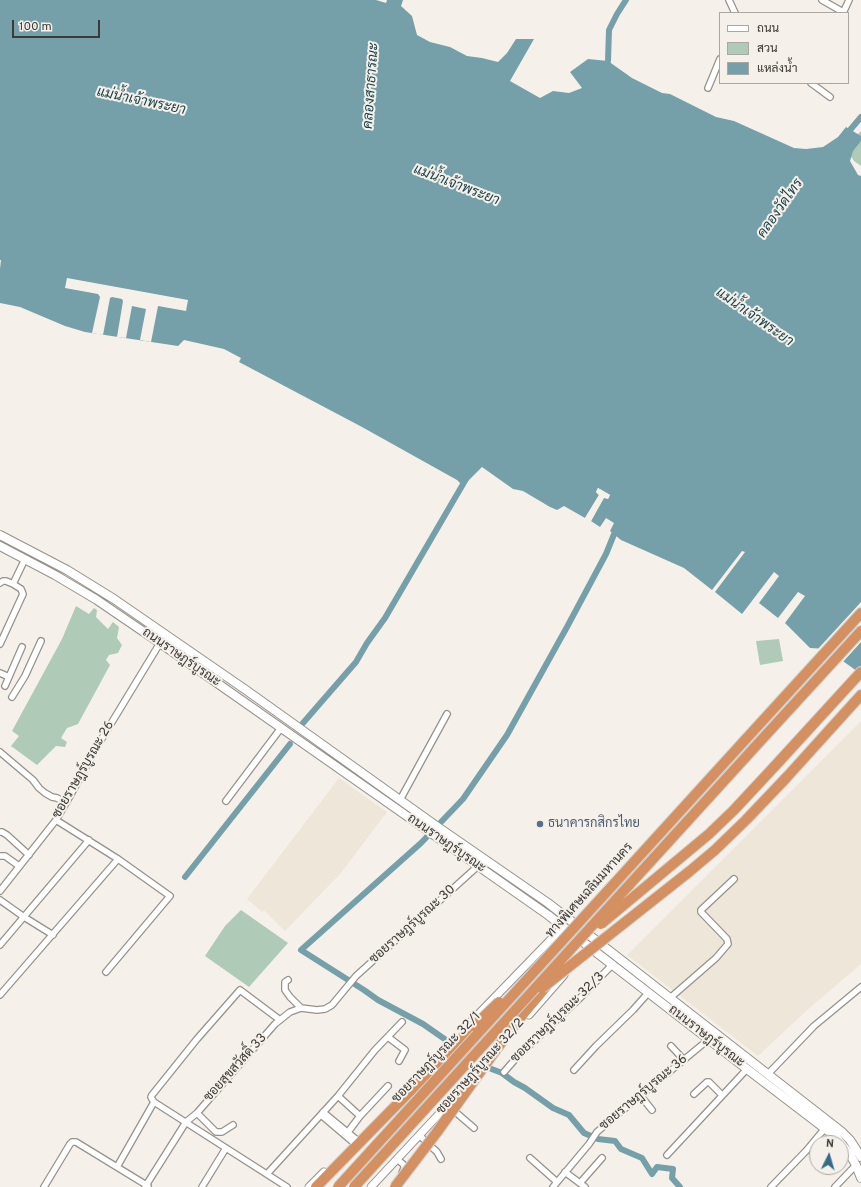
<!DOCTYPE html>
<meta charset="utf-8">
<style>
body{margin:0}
#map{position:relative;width:861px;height:1187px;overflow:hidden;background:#f5f1ea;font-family:Overpass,Sarabun,sans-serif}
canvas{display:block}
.legend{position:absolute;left:719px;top:12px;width:130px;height:72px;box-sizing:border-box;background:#f5f1ea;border:1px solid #aba8a3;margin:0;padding:5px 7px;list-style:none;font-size:12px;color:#3c3a38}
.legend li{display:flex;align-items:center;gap:8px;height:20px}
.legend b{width:20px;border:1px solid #aba8a3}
.north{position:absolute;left:809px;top:1135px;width:40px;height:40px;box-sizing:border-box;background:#f5f1ea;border:1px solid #aba8a3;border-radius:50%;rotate:5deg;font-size:11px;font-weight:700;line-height:16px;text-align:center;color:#3c3a38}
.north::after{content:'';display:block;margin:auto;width:14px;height:18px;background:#366b87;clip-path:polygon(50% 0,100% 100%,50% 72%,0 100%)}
.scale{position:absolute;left:12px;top:20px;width:88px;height:18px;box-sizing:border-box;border:2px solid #3c3a38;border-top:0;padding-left:5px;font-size:12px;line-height:14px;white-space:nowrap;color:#3c3a38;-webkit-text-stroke:3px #f5f1ea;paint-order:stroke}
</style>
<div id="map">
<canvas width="861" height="1187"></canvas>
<ul class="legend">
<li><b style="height:5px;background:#fff"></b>ถนน</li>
<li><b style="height:11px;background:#afcab6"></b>สวน</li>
<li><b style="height:11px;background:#75a0aa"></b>แหล่งน้ำ</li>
</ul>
<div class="north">N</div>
<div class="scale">100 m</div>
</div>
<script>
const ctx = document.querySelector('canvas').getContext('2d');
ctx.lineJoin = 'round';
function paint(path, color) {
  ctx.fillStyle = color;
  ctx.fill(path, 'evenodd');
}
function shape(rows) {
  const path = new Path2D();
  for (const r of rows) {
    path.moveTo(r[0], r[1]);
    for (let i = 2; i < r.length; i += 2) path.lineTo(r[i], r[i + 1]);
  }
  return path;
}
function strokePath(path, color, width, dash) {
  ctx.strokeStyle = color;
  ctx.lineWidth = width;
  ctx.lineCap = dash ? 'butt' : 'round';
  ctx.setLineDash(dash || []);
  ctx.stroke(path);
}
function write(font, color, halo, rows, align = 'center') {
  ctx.font = font + ' Overpass,Sarabun,sans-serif';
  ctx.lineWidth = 4;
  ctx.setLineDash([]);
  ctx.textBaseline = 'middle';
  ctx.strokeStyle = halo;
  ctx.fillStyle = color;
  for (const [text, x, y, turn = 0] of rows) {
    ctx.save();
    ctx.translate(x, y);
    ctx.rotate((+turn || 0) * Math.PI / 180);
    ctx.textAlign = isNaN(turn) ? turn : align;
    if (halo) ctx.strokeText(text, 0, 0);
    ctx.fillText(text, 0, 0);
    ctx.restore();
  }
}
paint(shape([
 [861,721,861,964,805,1012,758,1056,627,955],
 [339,778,387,812,341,873,285,931,264,910,262,912,247,899]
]), '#eee6d8');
paint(shape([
 [861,131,861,166,854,161,850,155,856,136],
 [76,606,89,614,94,608,97,610,96,617,108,629,113,622,119,627,117,638,122,645,118,653,109,655,106,660,110,665,78,724,67,728,61,738,67,742,65,747,56,746,37,765,11,746,19,736,12,731,62,639],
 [779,639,783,661,760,665,756,641],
 [241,910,288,943,249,987,205,956,225,926]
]), '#afcab6');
paint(shape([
 [0,0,376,0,386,3,387,0,403,0,401,6,412,16,417,35,430,42,450,47,467,56,482,58,498,62,507,53,516,39,534,39,510,81,540,98,553,91,569,93,582,88,570,72,588,59,608,61,632,78,662,93,670,94,716,117,734,121,794,148,806,149,823,147,838,137,846,127,861,136,861,141,853,151,850,161,858,175,861,176,861,674,826,649,810,648,785,623,805,596,798,592,778,618,759,603,779,576,774,572,742,614,715,592,745,552,742,551,712,590,684,568,621,540,610,531,614,523,606,518,600,527,591,521,604,497,608,499,610,495,598,488,596,492,599,495,585,518,564,506,557,510,550,507,523,491,513,489,482,467,463,486,457,480,362,427,239,362,241,358,224,349,184,340,178,346,85,332,65,326,20,307,0,303,0,269,1,260,0,260]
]), '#75a0aa');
paint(shape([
 [67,278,188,300,186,311,158,306,151,342,140,340,146,309,132,306,126,338,117,337,123,301,122,299,112,297,110,298,103,335,92,333,100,297,98,294,65,288],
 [598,488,610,495,608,499,604,498,591,521,589,520,603,496,608,496,599,491,598,492,601,494,601,496,587,519,585,518,599,495,596,492],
 [861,602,861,642,842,663,826,651,817,650]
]), '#f5f1ea');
strokePath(shape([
 [608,61,609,30,617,14,626,0],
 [845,136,861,117],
 [303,723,356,662,367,643,385,618,466,479],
 [185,877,290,744],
 [446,1040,423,1024,378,1000,364,990,301,950,421,843,463,799,507,735,567,627,606,554,617,527],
 [489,1068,502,1073,514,1082,525,1088,553,1108,569,1115,584,1133,598,1139,615,1141,621,1149,642,1158,652,1174,657,1167,673,1169,672,1178,680,1187]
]), '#75a0aa', 6);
const minor = shape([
 [729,0,735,13],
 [822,0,843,12],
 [843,13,849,0],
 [811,83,830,97],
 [708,88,720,59],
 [0,583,3,581,6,581,13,584,21,589,23,594,0,644],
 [13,584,25,559],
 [0,673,9,677],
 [5,686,22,647],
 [12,697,25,676,41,641],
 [0,752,33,780,39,788,45,793,52,797,57,798,66,803],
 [400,800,447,714],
 [226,801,281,728],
 [56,820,118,859,170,896,106,972],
 [0,832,2,832,7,835,29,855],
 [0,856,5,856,19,866],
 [0,891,56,820,70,796,95,750,160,643],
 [0,900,24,917,53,935],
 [0,945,89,840],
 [288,980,285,982,285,990,290,997,301,1008],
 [0,995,118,859],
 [670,998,716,958,728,944,727,939,701,912,701,910,734,879],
 [280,1020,240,990,197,1039,152,1095,151,1097,152,1099,154,1102,287,1187],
 [388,1037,405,1050,399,1061],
 [671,1046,684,1060],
 [574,1070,596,1046,633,1010,649,992],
 [504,1072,518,1056,582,996,613,964],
 [768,1074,814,1026,861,987],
 [694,1094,707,1082,709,1082,722,1095],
 [640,1095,652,1110],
 [338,1096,360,1116,388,1086],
 [452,1109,474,1128],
 [323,1112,357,1140],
 [197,1113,216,1132,222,1132,233,1125],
 [321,1115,354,1143],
 [348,1132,360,1116],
 [419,1135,437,1152,441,1159],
 [667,1155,747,1069],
 [530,1158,557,1182],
 [397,1159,404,1165,404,1168,402,1173],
 [117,1167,154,1102],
 [565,1172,585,1187],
 [267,1174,338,1096,375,1050,402,1022],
 [580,1183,602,1158],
 [44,1187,70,1144,72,1142,76,1142,148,1186],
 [145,1187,186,1122,197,1113,275,1024,290,1012,301,1008,317,1010,325,1009,332,1005,356,976,478,866],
 [202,1187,226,1148],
 [553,1187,589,1144,597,1132,605,1125,709,1039],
 [771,1187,806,1151,826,1127],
 [835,1187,856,1165]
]);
const tertiary = shape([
 [529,1015,564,975],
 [466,1027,563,927],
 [309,1187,324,1172],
 [371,1187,467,1084]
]);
const secondary = shape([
 [0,535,67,570,114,599,246,690,435,825,548,903,842,1132,850,1140,861,1157],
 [0,546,55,575,97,600,160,643,548,915,747,1069,836,1137,849,1153,856,1165,861,1178]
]);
const motorway = shape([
 [745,740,861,613],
 [754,748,861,631],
 [774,767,861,672],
 [786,778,861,695],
 [528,984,559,958],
 [495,1051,519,1019,550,982],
 [316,1187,474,1026]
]);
strokePath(minor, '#96928b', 8);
strokePath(tertiary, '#96928b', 9);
strokePath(secondary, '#96928b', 10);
strokePath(motorway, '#d0d0cf', 12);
strokePath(minor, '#fff', 5.5);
strokePath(tertiary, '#fff', 7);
strokePath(secondary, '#fff', 8);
strokePath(motorway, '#d49060', 10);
const motorwayBridge = shape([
 [601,924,709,834,734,810,774,767],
 [542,988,690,871,715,850,746,820,786,778],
 [474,1026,499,1002],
 [338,1187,745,740],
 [354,1187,754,748],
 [395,1187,437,1132,495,1051]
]);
strokePath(motorwayBridge, '#d0d0cf', 12, []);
strokePath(motorwayBridge, '#d49060', 10);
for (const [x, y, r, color] of [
 [540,824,4,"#5c6f8a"]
]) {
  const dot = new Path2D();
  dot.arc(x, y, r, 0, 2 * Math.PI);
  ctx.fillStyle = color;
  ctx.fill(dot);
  strokePath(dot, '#f5f1ea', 1.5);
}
write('13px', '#3c3a38', '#f5f1ea', [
 ["ถนนราษฎร์บูรณะ",181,658,35],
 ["ซอยราษฎร์บูรณะ 26",84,770,-60],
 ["ถนนราษฎร์บูรณะ",446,844,35],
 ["ทางพิเศษเฉลิมมหานคร",590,891,-48],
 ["ซอยราษฎร์บูรณะ 30",413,925,-42],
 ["ซอยราษฎร์บูรณะ 32/3",558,1018,-44],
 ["ถนนราษฎร์บูรณะ",706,1037,38],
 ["ซอยราษฎร์บูรณะ 32/1",437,1058,-46],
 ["ซอยราษฎร์บูรณะ 32/2",481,1067,-48],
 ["ซอยสุขสวัสดิ์ 33",236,1068,-48],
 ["ซอยราษฎร์บูรณะ 36",644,1093,-40]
]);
write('13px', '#4e5e75', '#f5f1ea', [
 ["ธนาคารกสิกรไทย",548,824]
], 'left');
write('italic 14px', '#173f47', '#f5f1ea', [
 ["คลองสาธารณะ",372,86,-86],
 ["แม่น้ำเจ้าพระยา",141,102,12],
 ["แม่น้ำเจ้าพระยา",456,186,21],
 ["คลองวัดไทร",781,209,-55],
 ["แม่น้ำเจ้าพระยา",754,318,35]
]);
</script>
